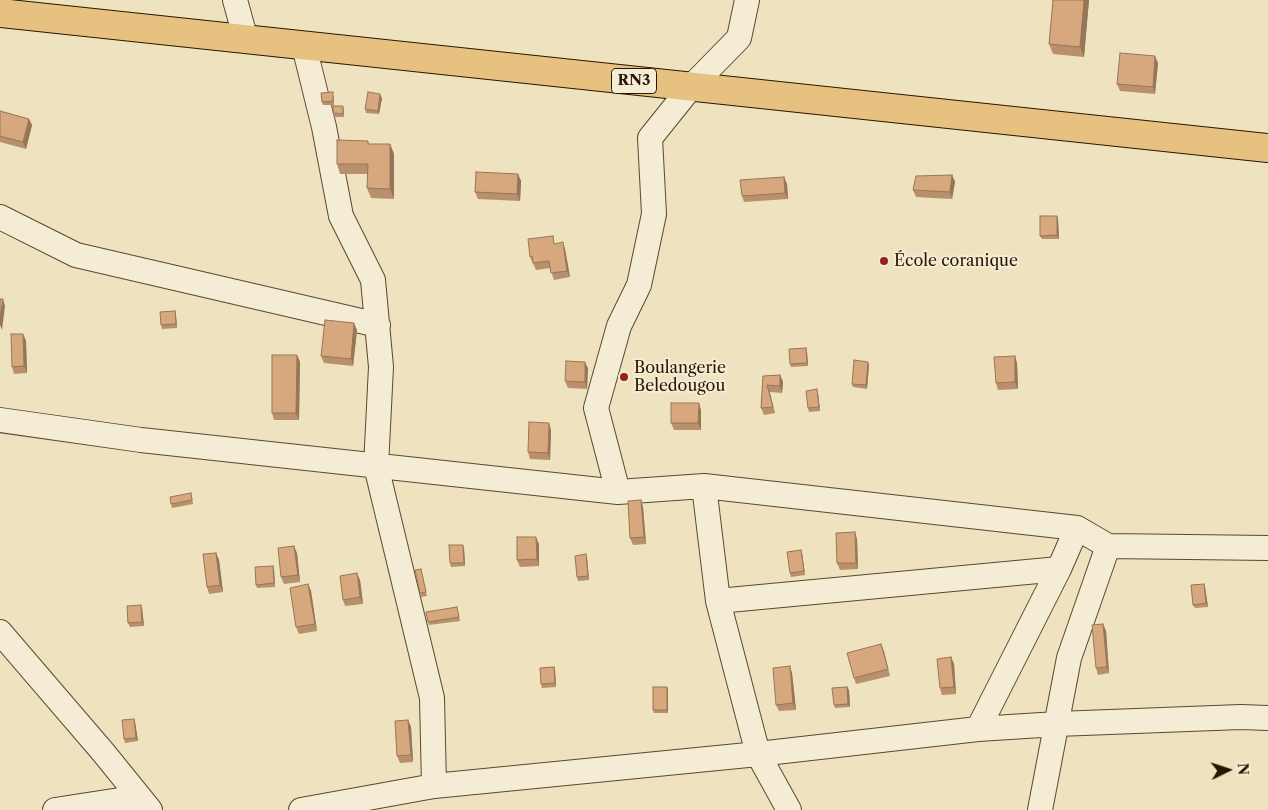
<!DOCTYPE html>
<meta charset="utf-8">
<style>
body{margin:0}
#map{position:relative;width:1268px;height:810px;overflow:hidden;background:#eee2bf;font-family:"Libre Caslon Text",serif}
canvas{display:block}
.north{position:absolute;left:1203px;top:745px;width:50px;height:50px;-webkit-text-stroke:4px #f4ecd5;paint-order:stroke;rotate:86deg;font-size:14px;font-weight:700;line-height:20px;text-align:center;color:#291500}
.north::after{content:'';display:block;margin:auto;width:18px;height:22px;background:#291500;clip-path:polygon(50% 0,100% 100%,50% 72%,0 100%)}
</style>
<div id="map">
<canvas width="1268" height="810"></canvas>
<div class="north">N</div>
</div>
<script>
const ctx = document.querySelector('canvas').getContext('2d');
ctx.lineJoin = 'round';
function shape(rows) {
  const path = new Path2D();
  for (const r of rows) {
    path.moveTo(r[0], r[1]);
    for (let i = 2; i < r.length; i += 2) path.lineTo(r[i], r[i + 1]);
  }
  return path;
}
function strokePath(path, color, width, dash) {
  ctx.strokeStyle = color;
  ctx.lineWidth = width;
  ctx.lineCap = dash ? 'butt' : 'round';
  ctx.setLineDash(dash || []);
  ctx.stroke(path);
}
function paint(path, color) {
  ctx.fillStyle = color;
  ctx.fill(path, 'evenodd');
}
function write(font, color, halo, rows, align = 'center') {
  ctx.font = font + ' "Libre Caslon Text",serif';
  ctx.lineWidth = 4;
  ctx.setLineDash([]);
  ctx.textBaseline = 'middle';
  ctx.strokeStyle = halo;
  ctx.fillStyle = color;
  for (const [text, x, y, turn = 0] of rows) {
    ctx.save();
    ctx.translate(x, y);
    ctx.rotate((+turn || 0) * Math.PI / 180);
    ctx.textAlign = isNaN(turn) ? turn : align;
    if (halo) ctx.strokeText(text, 0, 0);
    ctx.fillText(text, 0, 0);
    ctx.restore();
  }
}
const minor = shape([
 [235,0,246,40],
 [304,46,324,127,341,216,373,280,381,367,376,466,432,698,434,786],
 [0,217,76,255,378,325],
 [0,420,141,440,618,492,704,486,1077,528,1108,546,1268,548],
 [704,486,718,601,758,754,789,810],
 [618,492,596,408,619,326,639,285,654,214,650,138,691,87,739,38,747,0],
 [718,601,1059,569,1077,528],
 [0,632,103,752,150,810],
 [978,729,1059,569],
 [55,810,139,797],
 [301,810,434,786,758,754,978,729,1057,724,1241,717,1268,718],
 [1040,810,1069,658,1108,546]
]);
const highway = shape([
 [0,13,1268,148]
]);
strokePath(minor, '#5a4830', 26);
strokePath(highway, '#291500', 30);
strokePath(minor, '#f4ecd5', 24);
strokePath(highway, '#e7c180', 28);
paint(shape([
 [1053,0,1089,0,1084,57,1053,54,1049,44],
 [1158,63,1155,94,1120,91,1117,84],
 [334,96,334,105,323,105,322,102],
 [382,98,379,114,366,113,365,109],
 [343,106,344,110,344,117,334,117,333,113],
 [0,111,29,119,32,125,26,149,0,142],
 [368,141,369,144,390,144,394,154,394,199,371,198,367,188,368,174,340,174,337,164],
 [518,174,521,181,520,201,478,199,475,192],
 [952,175,955,182,952,199,916,197,913,190],
 [784,177,787,184,788,199,744,202,742,196],
 [1057,216,1058,219,1059,239,1042,239,1040,236],
 [556,243,565,249,570,277,554,280,550,268,536,270,530,257],
 [175,311,176,315,177,328,162,329,161,325],
 [357,330,353,366,324,363,321,356],
 [23,334,26,341,27,373,14,374,12,367],
 [807,352,808,366,791,367,790,364],
 [297,355,300,362,299,420,274,420,272,413],
 [1017,363,1018,389,998,390,996,383],
 [869,365,867,389,853,387,852,384],
 [588,368,587,389,568,388,565,381],
 [780,375,783,382,782,393,770,392,775,413,764,415,761,408,763,376],
 [818,393,820,411,809,412,808,408],
 [701,410,701,430,674,430,671,423],
 [551,430,550,460,530,459,528,452],
 [192,497,193,504,172,508,171,504],
 [641,500,643,507,646,544,633,545,630,538],
 [857,539,858,569,840,570,837,563],
 [539,544,539,566,520,567,517,560],
 [464,548,465,566,451,567,450,563],
 [216,553,219,560,223,592,209,594,207,587],
 [297,553,300,582,284,584,281,577],
 [802,553,805,575,791,577,790,573],
 [587,558,589,580,578,581,577,577],
 [273,566,274,569,275,587,257,588,256,585],
 [422,573,427,596,421,597,420,593],
 [360,580,363,604,345,606,343,600],
 [308,584,311,591,317,631,299,634,296,627],
 [1204,584,1205,587,1208,607,1195,608,1193,605],
 [457,607,460,621,429,625,428,622],
 [142,608,144,626,130,627,128,623],
 [1103,624,1106,631,1109,673,1098,675,1096,668],
 [881,644,890,676,856,684,854,678],
 [951,657,954,664,956,694,942,695,940,688],
 [554,667,555,670,556,687,542,688,541,684],
 [792,673,796,710,779,711,776,705],
 [667,687,668,690,668,713,654,713,653,710],
 [847,687,849,690,850,707,835,708,834,705],
 [134,719,135,722,138,741,125,743,124,739],
 [408,720,411,727,413,762,400,763,397,756]
]), '#b9906c');
paint(shape([
 [1084,0,1089,0,1084,57,1080,47],
 [1155,56,1158,63,1155,94,1153,87],
 [380,94,382,98,379,114,378,111],
 [29,119,32,125,26,149,23,142],
 [390,144,394,154,394,199,390,189],
 [518,174,521,181,520,201,517,194],
 [952,175,955,182,952,199,950,192],
 [784,177,787,184,788,199,785,193],
 [1057,216,1058,219,1059,239,1057,235],
 [563,242,565,249,570,277,567,271],
 [3,299,5,306,2,330,0,325,0,319],
 [175,311,176,315,177,328,176,324],
 [354,323,357,330,353,366,351,359],
 [23,334,26,341,27,373,24,366],
 [806,348,807,352,808,366,807,363],
 [297,355,300,362,299,420,296,413],
 [1015,356,1017,363,1018,389,1015,382],
 [585,362,588,368,587,389,585,382],
 [868,362,869,365,867,389,866,385],
 [780,375,783,382,782,393,780,386],
 [817,389,818,393,820,411,819,407],
 [699,403,701,410,701,430,698,423],
 [549,423,551,430,550,460,548,453],
 [641,500,643,507,646,544,644,537],
 [855,532,857,539,858,569,856,563],
 [536,537,539,544,539,566,537,559],
 [463,545,464,548,465,566,464,563],
 [294,546,297,553,300,582,298,575],
 [801,550,802,553,805,575,804,571],
 [216,553,219,560,223,592,220,585],
 [586,554,587,558,589,580,588,576],
 [273,566,274,569,275,587,274,583],
 [357,573,360,580,363,604,360,597],
 [308,584,311,591,317,631,315,624],
 [1204,584,1205,587,1208,607,1206,603],
 [141,605,142,608,144,626,142,622],
 [1103,624,1106,631,1109,673,1107,667],
 [881,644,884,651,890,676,888,669],
 [951,657,954,664,956,694,954,687],
 [790,666,792,673,796,710,793,703],
 [554,667,555,670,556,687,555,683],
 [667,687,668,690,668,713,667,710],
 [847,687,849,690,850,707,848,704],
 [134,719,135,722,138,741,136,738],
 [408,720,411,727,413,762,411,755]
]), '#967658');
const building = shape([
 [1053,0,1084,0,1080,47,1049,44,1053,0],
 [1120,53,1155,56,1153,87,1117,84,1120,53],
 [333,92,333,101,322,102,321,93,333,92],
 [368,92,380,94,378,111,365,109,368,92],
 [333,106,343,106,343,114,333,113,333,106],
 [0,111,29,119,23,142,0,136,0,111],
 [337,140,368,141,368,144,390,144,390,189,367,188,368,164,337,164,337,140],
 [476,172,518,174,517,194,475,192,476,172],
 [952,175,950,192,913,190,916,176,952,175],
 [784,177,785,193,742,196,740,180,784,177],
 [1040,216,1057,216,1057,235,1040,236,1040,216],
 [553,236,554,244,563,242,567,271,551,273,549,261,533,263,532,256,530,257,528,239,553,236],
 [0,299,3,299,0,319,0,299],
 [175,311,176,324,161,325,160,312,175,311],
 [325,320,354,323,351,359,321,356,325,320],
 [11,334,23,334,24,366,12,367,11,334],
 [806,348,807,363,790,364,789,349,806,348],
 [272,355,297,355,296,413,272,413,272,355],
 [1015,356,1015,382,996,383,994,357,1015,356],
 [854,360,868,362,866,385,852,384,854,360],
 [566,361,585,362,585,382,565,381,566,361],
 [780,375,780,386,767,385,773,407,761,408,763,376,780,375],
 [817,389,819,407,808,408,806,391,817,389],
 [671,403,699,403,698,423,671,423,671,403],
 [529,422,549,423,548,453,528,452,529,422],
 [191,493,192,500,171,504,170,497,191,493],
 [641,500,644,537,630,538,628,501,641,500],
 [855,532,856,563,837,563,836,533,855,532],
 [517,537,536,537,537,559,517,560,517,537],
 [449,545,463,545,464,563,450,563,449,545],
 [294,546,298,575,281,577,278,548,294,546],
 [801,550,804,571,790,573,787,552,801,550],
 [216,553,220,585,207,587,203,554,216,553],
 [586,554,588,576,577,577,575,556,586,554],
 [273,566,274,583,256,585,255,567,273,566],
 [421,569,426,592,420,593,415,570,421,569],
 [357,573,360,597,343,600,340,576,357,573],
 [308,584,315,624,296,627,290,588,308,584],
 [1204,584,1206,603,1193,605,1191,585,1204,584],
 [141,605,142,622,128,623,127,606,141,605],
 [457,607,459,617,428,622,426,612,457,607],
 [1103,624,1107,667,1096,668,1092,625,1103,624],
 [881,644,888,669,854,678,847,653,881,644],
 [951,657,954,687,940,688,937,659,951,657],
 [790,666,793,703,776,705,773,668,790,666],
 [554,667,555,683,541,684,540,668,554,667],
 [653,687,667,687,667,710,653,710,653,687],
 [847,687,848,704,834,705,832,688,847,687],
 [134,719,136,738,124,739,122,720,134,719],
 [408,720,411,755,397,756,395,721,408,720]
]);
paint(building, '#d7a87e');
strokePath(building, '#967658', 1);
for (const [x, y, r, color] of [
 [884,261,5,"#8f2418"],
 [624,377,5,"#8f2418"]
]) {
  const dot = new Path2D();
  dot.arc(x, y, r, 0, 2 * Math.PI);
  ctx.fillStyle = color;
  ctx.fill(dot);
  strokePath(dot, '#f4ecd5', 2);
}
for (const [x, y, w] of [
 [634,81,45]
]) {
  const box = new Path2D();
  box.roundRect(x - w / 2, y - 12.5, w, 25, 4);
  ctx.fillStyle = '#f4ecd5';
  ctx.fill(box);
  strokePath(box, '#291500', 1);
}
write('bold 15px', '#291500', null, [
 ["RN3",634,81]
]);
write('16px', '#291500', '#f4ecd5', [
 ["École coranique",894,261],
 ["Boulangerie",634,368],
 ["Beledougou",634,386]
], 'left');
</script>
